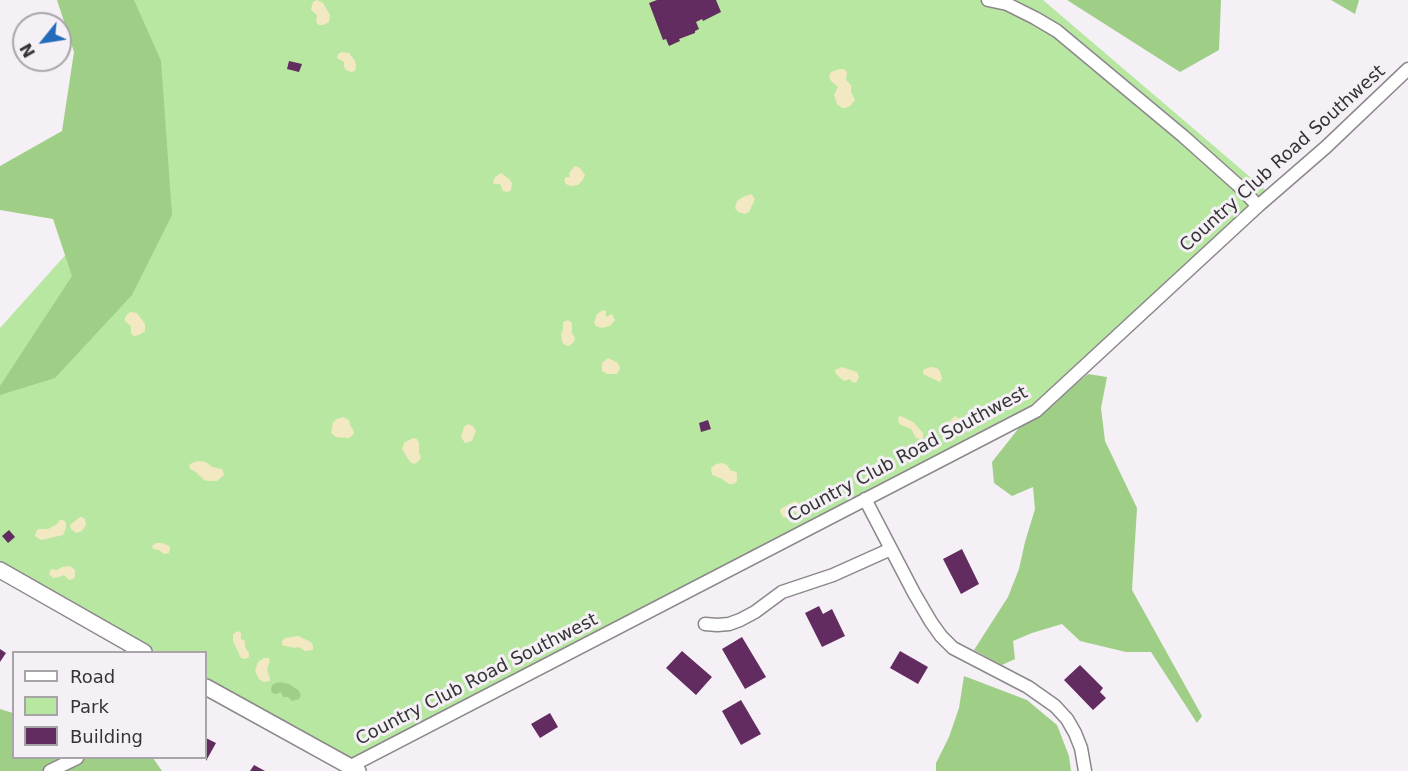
<!DOCTYPE html>
<style>
body{margin:0}
#map{position:relative;width:1408px;height:771px;overflow:hidden;background:#f5f0f5;font-family:"DejaVu Sans",sans-serif}
canvas{display:block}
.legend{position:absolute;left:12px;top:651px;width:195px;height:108px;box-sizing:border-box;background:#f5f0f5;border:2px solid #a8a5a8;margin:0;padding:8px 10px;list-style:none;font-size:18px;color:#353435}
.legend li{display:flex;align-items:center;gap:12px;height:30px}
.legend b{width:30px;border:2px solid #a8a5a8}
.north{position:absolute;left:12px;top:12px;width:60px;height:60px;box-sizing:border-box;background:#f5f0f5;border:2px solid #a8a5a8;border-radius:50%;rotate:240deg;font-size:16px;font-weight:700;line-height:24px;text-align:center;color:#353435}
.north::after{content:'';display:block;margin:auto;width:21px;height:27px;background:#246bbc;clip-path:polygon(50% 0,100% 100%,50% 72%,0 100%)}
</style>
<div id="map">
<canvas width="1408" height="771"></canvas>
<ul class="legend">
<li><b style="height:8px;background:#fff"></b>Road</li>
<li><b style="height:16px;background:#b8e7a1"></b>Park</li>
<li><b style="height:16px;background:#622c61"></b>Building</li>
</ul>
<div class="north">N</div>
</div>
<script>
const ctx = document.querySelector('canvas').getContext('2d');
ctx.lineJoin = 'round';
function paint(path, color) {
  ctx.fillStyle = color;
  ctx.fill(path, 'evenodd');
}
function shape(rows) {
  const path = new Path2D();
  for (const r of rows) {
    path.moveTo(r[0], r[1]);
    for (let i = 2; i < r.length; i += 2) path.lineTo(r[i], r[i + 1]);
  }
  return path;
}
function strokePath(path, color, width, dash) {
  ctx.strokeStyle = color;
  ctx.lineWidth = width;
  ctx.lineCap = dash ? 'butt' : 'round';
  ctx.setLineDash(dash || []);
  ctx.stroke(path);
}
function write(font, color, halo, rows, align = 'center') {
  ctx.font = font + ' "DejaVu Sans",sans-serif';
  ctx.lineWidth = 6;
  ctx.setLineDash([]);
  ctx.textBaseline = 'middle';
  ctx.strokeStyle = halo;
  ctx.fillStyle = color;
  for (const [text, x, y, turn = 0] of rows) {
    ctx.save();
    ctx.translate(x, y);
    ctx.rotate((+turn || 0) * Math.PI / 180);
    ctx.textAlign = isNaN(turn) ? turn : align;
    if (halo) ctx.strokeText(text, 0, 0);
    ctx.fillText(text, 0, 0);
    ctx.restore();
  }
}
paint(shape([
 [85,0,1043,0,1270,194,1036,411,349,766,206,687,206,652,144,652,0,570,0,328,162,147]
]), '#b8e7a1');
paint(shape([
 [57,0,134,0,161,61,172,215,132,295,55,378,0,395,0,386,72,276,53,219,0,210,0,166,62,131,74,52],
 [1067,0,1221,0,1219,50,1180,72],
 [1331,0,1359,0,1355,14],
 [1088,374,1107,377,1101,408,1105,441,1137,508,1132,590,1202,716,1197,723,1151,652,1126,652,1080,641,1062,624,1032,633,1013,641,1015,659,1002,665,974,650,1008,597,1019,569,1025,542,1035,509,1033,487,1012,496,994,483,992,462,1018,429],
 [964,676,1027,700,1057,725,1069,756,1071,771,936,771,936,763,949,737,959,708],
 [280,682,289,684,298,690,301,695,299,699,292,701,288,697,283,697,281,692,276,694,272,693,271,689,272,685,276,683],
 [0,709,13,713,14,758,153,758,162,771,0,771]
]), '#9fce87');
paint(shape([
 [317,0,323,3,330,15,329,22,323,25,319,25,316,22,317,15,312,11,311,9,313,2],
 [342,52,349,53,355,61,356,67,355,71,351,72,346,70,344,67,344,62,337,58,338,54],
 [840,69,844,69,847,72,846,80,851,85,851,92,855,100,850,106,845,108,842,108,837,104,834,95,838,87,831,81,829,77,831,72],
 [575,166,580,168,585,175,582,181,578,185,570,186,566,184,564,180,566,177,570,177,569,173],
 [501,173,509,179,512,183,511,190,508,192,503,191,500,184,494,184,493,182,495,177],
 [751,194,753,196,755,199,749,212,745,214,738,212,735,208,737,201,743,197],
 [603,310,606,311,606,317,612,314,615,320,610,326,602,328,596,326,594,323,597,314],
 [130,312,137,313,145,324,145,331,139,335,134,336,131,333,131,326,125,321,125,317],
 [568,320,572,323,572,333,575,338,574,342,569,346,565,345,562,342,561,333,563,330,563,322],
 [608,358,618,363,620,368,617,374,607,374,602,371,602,363],
 [842,367,857,372,859,377,856,383,852,382,850,379,844,381,837,375,835,372,835,370],
 [930,367,937,368,940,371,942,378,940,382,923,374,923,370],
 [901,416,913,422,923,433,923,438,920,439,916,438,911,429,899,424,898,417],
 [955,416,960,419,962,423,962,426,955,427,952,432,943,436,940,433,939,429,947,424],
 [343,417,349,420,351,427,353,429,354,434,349,438,336,437,331,433,333,422,337,419],
 [468,424,473,426,476,431,472,441,465,443,461,437,464,427],
 [413,438,417,439,419,443,419,453,421,457,419,461,414,464,410,462,402,449,404,443],
 [198,461,206,462,212,467,222,469,224,474,223,476,217,481,208,481,204,480,197,473,189,468,190,464],
 [722,463,727,465,731,471,734,471,737,473,737,481,734,484,729,484,722,479,712,475,711,468,716,464],
 [807,500,809,500,812,505,810,508,804,513,798,514,794,511,793,512,793,516,788,518,783,517,781,514,780,510,782,508,795,501,801,505],
 [80,517,82,517,85,519,86,525,82,531,76,533,71,529,70,525],
 [60,520,63,520,66,522,66,528,63,535,41,540,36,537,35,535,37,530,39,529,48,529,57,524],
 [156,543,162,543,169,546,170,548,169,553,164,554,159,550,153,549,152,546],
 [70,566,75,570,75,577,73,579,69,580,64,575,59,577,53,578,49,574,51,569,57,570,62,567],
 [238,631,241,633,241,639,245,641,245,647,249,653,249,657,245,659,241,658,233,641,233,634],
 [298,636,311,642,313,646,313,650,305,651,299,647,294,648,282,645,282,641,285,638],
 [264,658,268,658,270,660,267,670,270,678,270,681,264,682,259,679,255,671,258,662]
]), '#f2e9c3');
paint(shape([
 [657,0,716,0,721,12,703,21,702,19,696,22,699,29,695,31,695,33,679,39,680,41,669,46,666,39,663,40,649,3],
 [289,61,302,64,299,72,287,69],
 [708,420,711,429,701,432,699,423],
 [9,530,15,537,8,543,2,536],
 [962,549,979,584,961,594,943,559],
 [819,606,823,614,832,609,845,636,822,647,805,613],
 [742,637,766,677,745,689,722,649],
 [0,649,6,653,0,662],
 [682,651,712,677,696,695,666,668],
 [900,651,928,667,918,684,890,668],
 [1080,665,1103,688,1100,692,1106,698,1093,710,1064,680],
 [741,700,761,734,741,745,722,711],
 [550,713,558,727,540,738,531,724],
 [206,738,216,743,206,761],
 [254,765,265,771,250,771]
]), '#622c61');
const minor = shape([
 [988,0,1007,4,1035,18,1057,31,1183,136,1239,186,1258,206],
 [865,499,914,593,931,622,941,636,953,648,1028,687,1055,706,1067,719,1075,733,1081,748,1085,771],
 [705,624,717,625,729,624,740,620,755,612,782,592,833,575,891,549],
 [349,767,1036,411,1258,206,1326,147,1408,69],
 [50,771,77,758]
]);
const tertiary = shape([
 [0,570,144,652],
 [206,687,358,771]
]);
strokePath(minor, '#8c878b', 15);
strokePath(tertiary, '#8c878b', 18);
strokePath(minor, '#fff', 12);
strokePath(tertiary, '#fff', 15);
write('18px', '#353435', '#f5f0f5', [
 ["Country Club Road Southwest",1283,159,-42],
 ["Country Club Road Southwest",908,455,-28],
 ["Country Club Road Southwest",477,680,-27]
]);
</script>
